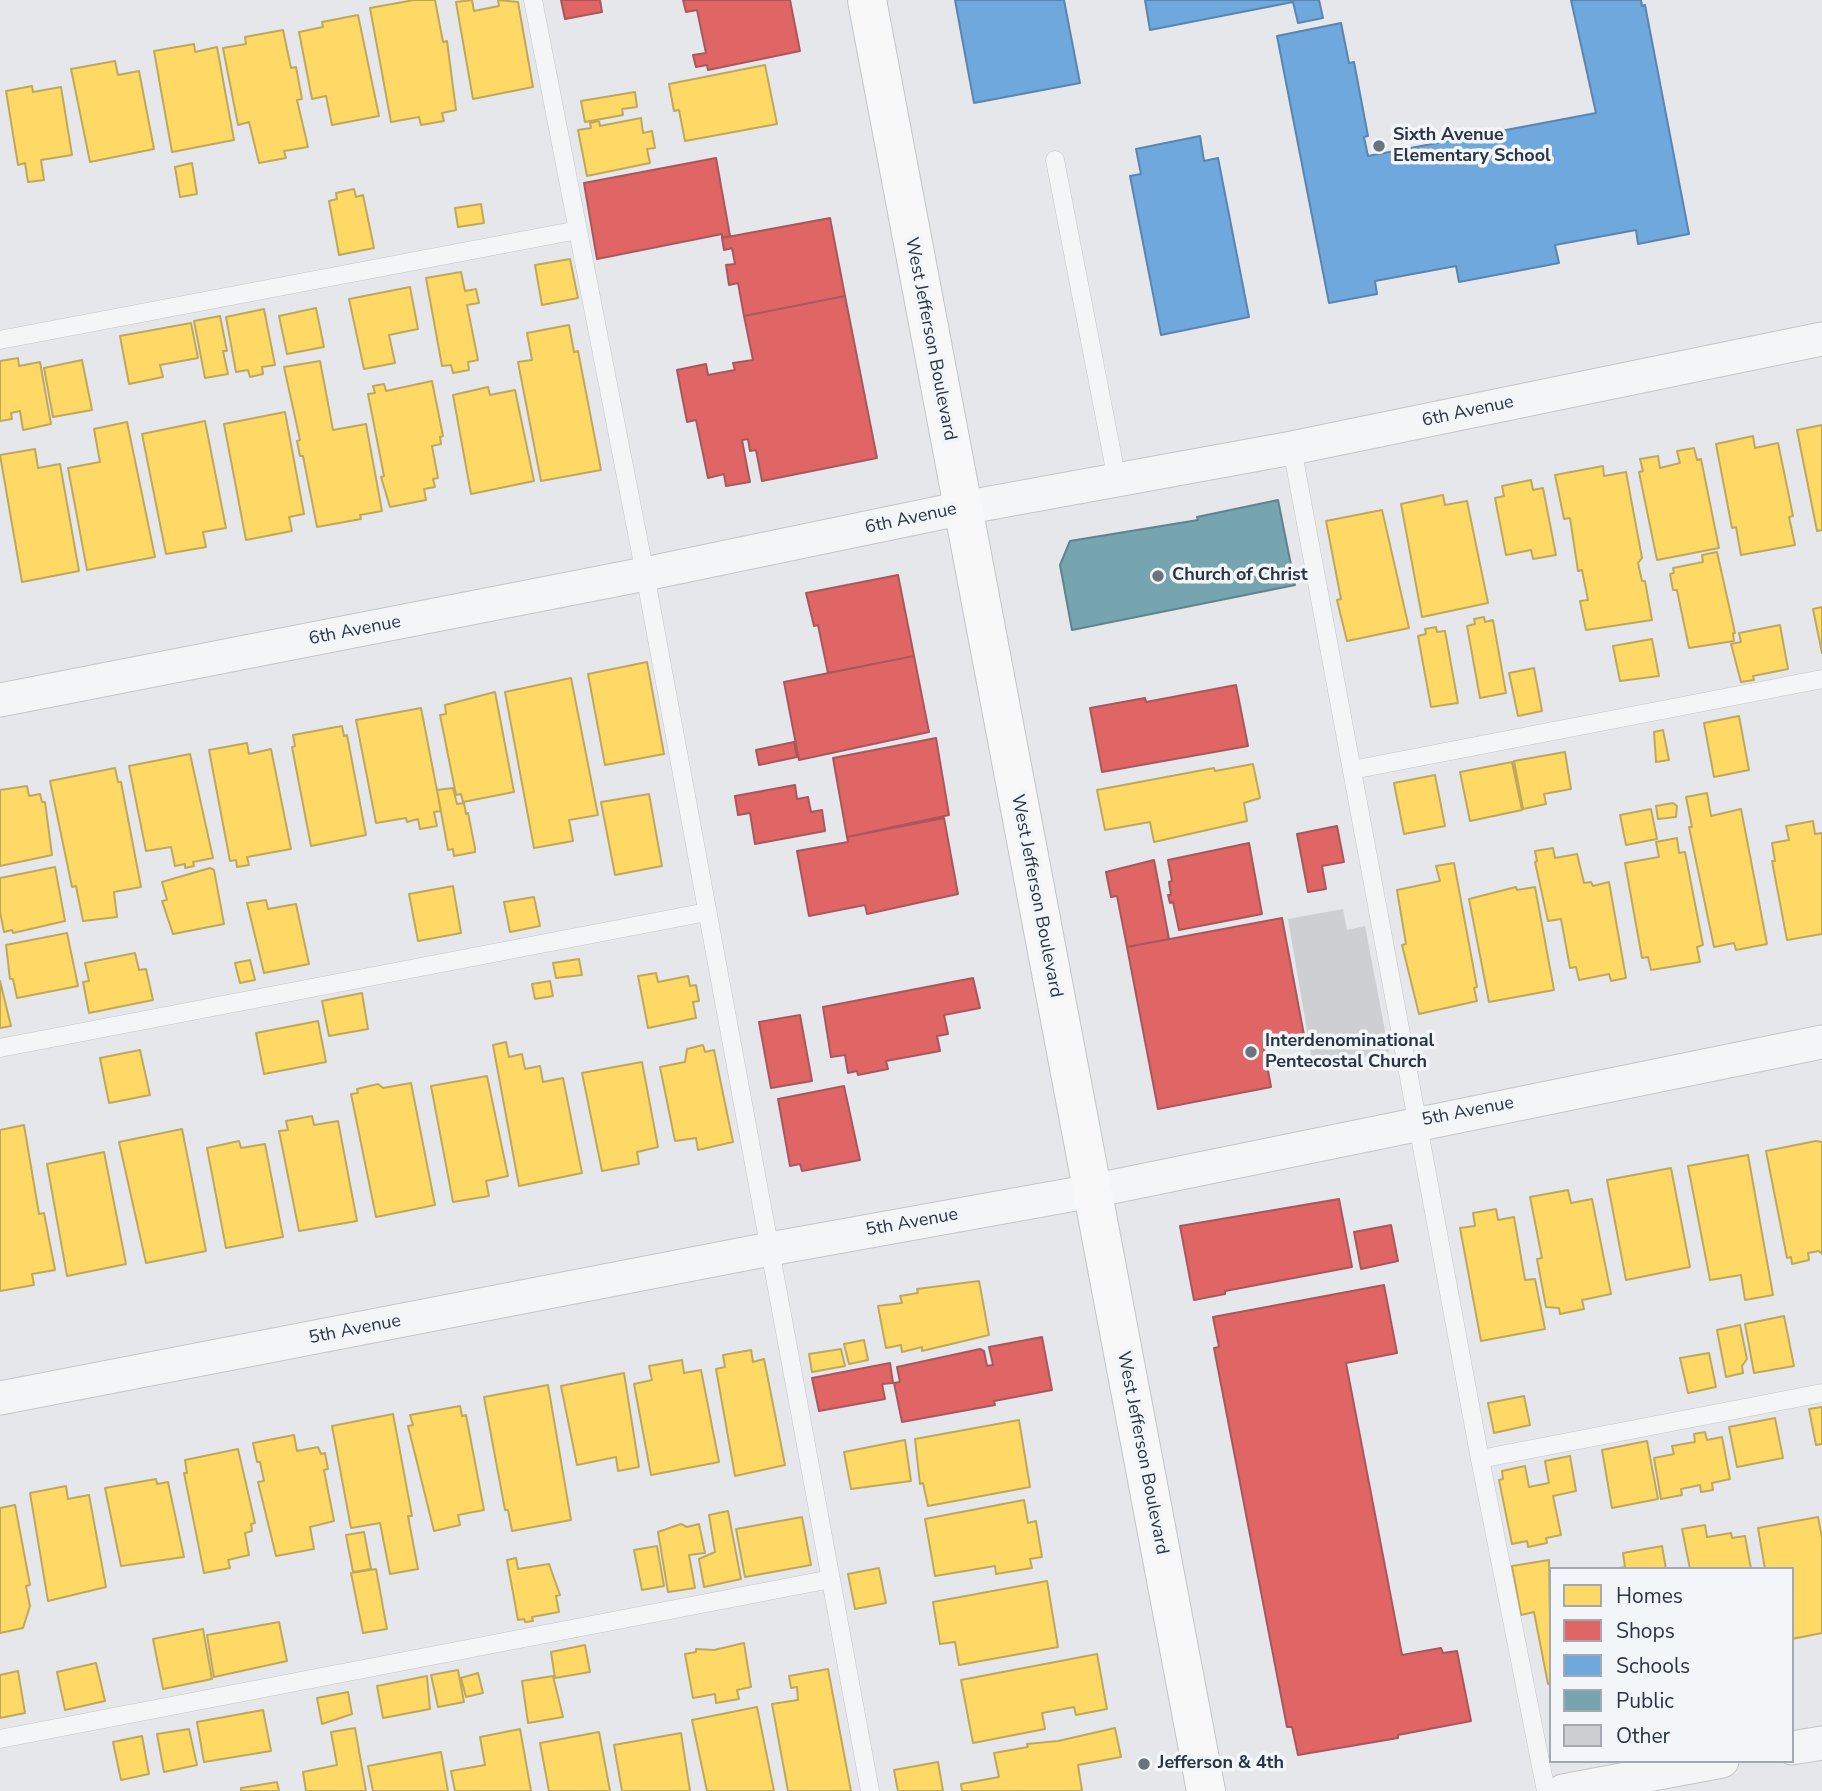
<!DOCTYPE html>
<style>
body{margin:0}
#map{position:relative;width:1822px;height:1791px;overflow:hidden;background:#e5e7ea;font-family:"Nunito Sans",sans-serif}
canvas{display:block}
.legend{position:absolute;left:1549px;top:1567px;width:245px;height:196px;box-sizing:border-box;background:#f3f6f9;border:2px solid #a3a8b1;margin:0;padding:9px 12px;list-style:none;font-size:21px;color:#2a3445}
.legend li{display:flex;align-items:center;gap:14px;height:35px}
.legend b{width:35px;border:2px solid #a3a8b1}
</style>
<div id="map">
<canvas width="1822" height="1791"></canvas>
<ul class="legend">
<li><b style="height:19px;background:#ffd966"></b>Homes</li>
<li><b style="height:19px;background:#e06666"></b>Shops</li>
<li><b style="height:19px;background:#6fa8dc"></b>Schools</li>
<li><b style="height:19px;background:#76a5af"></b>Public</li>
<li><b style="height:19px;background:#cdcfd3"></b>Other</li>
</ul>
</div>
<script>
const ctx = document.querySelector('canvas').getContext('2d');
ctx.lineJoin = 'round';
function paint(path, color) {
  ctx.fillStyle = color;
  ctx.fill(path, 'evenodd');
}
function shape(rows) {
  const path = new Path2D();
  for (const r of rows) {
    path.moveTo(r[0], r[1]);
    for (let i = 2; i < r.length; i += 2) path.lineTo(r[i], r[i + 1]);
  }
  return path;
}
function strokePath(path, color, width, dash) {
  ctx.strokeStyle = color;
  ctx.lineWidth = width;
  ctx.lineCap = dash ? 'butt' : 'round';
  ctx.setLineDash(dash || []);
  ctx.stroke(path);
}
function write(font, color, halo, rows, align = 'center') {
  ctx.font = font + ' "Nunito Sans",sans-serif';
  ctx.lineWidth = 7;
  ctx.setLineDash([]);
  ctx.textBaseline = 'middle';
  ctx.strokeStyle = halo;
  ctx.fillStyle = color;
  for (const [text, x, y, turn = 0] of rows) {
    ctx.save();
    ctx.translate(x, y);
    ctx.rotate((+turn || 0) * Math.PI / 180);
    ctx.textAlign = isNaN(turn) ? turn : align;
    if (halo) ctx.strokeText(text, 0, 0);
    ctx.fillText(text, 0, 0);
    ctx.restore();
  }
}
const homes = shape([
 [414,0,435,0,443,42,447,41,456,110,442,113,444,121,421,125,419,117,391,122,370,8,414,0],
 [472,0,474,11,499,6,498,0,518,2,533,87,473,99,456,2,472,0],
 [358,15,379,116,332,125,326,96,312,99,299,32,323,27,322,22,358,15],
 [283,30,291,68,296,67,302,99,297,100,308,147,284,151,286,158,259,163,249,122,238,125,223,48,246,44,245,37,283,30],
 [194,44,195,52,217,47,234,140,172,152,154,51,194,44],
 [115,61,118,75,139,71,154,149,90,162,71,69,115,61],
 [765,65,777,124,685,141,679,110,674,111,669,84,765,65],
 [32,86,33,92,61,87,72,155,41,160,44,180,28,182,25,163,18,165,6,91,32,86],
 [635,92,637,107,622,109,623,115,585,122,581,101,635,92],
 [641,118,643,133,652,131,655,148,647,149,650,163,587,176,578,130,591,128,590,123,599,121,600,126,641,118],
 [192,163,197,194,180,197,175,167,192,163],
 [354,189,356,197,363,195,374,248,339,255,329,201,337,199,336,193,354,189],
 [481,204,484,223,458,227,455,208,481,204],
 [570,259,578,298,542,305,535,265,570,259],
 [461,272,465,291,476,289,479,303,467,305,478,360,468,362,469,370,453,373,451,365,442,366,426,278,461,272],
 [410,287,418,329,389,335,395,363,364,369,349,299,410,287],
 [316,308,324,347,287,354,279,316,316,308],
 [264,309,275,365,262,367,263,374,250,377,248,370,236,372,226,317,264,309],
 [220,316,227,351,223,351,228,374,205,378,194,321,220,316],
 [191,323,198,358,160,365,163,377,129,384,120,336,191,323],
 [569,325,574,352,578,351,601,470,541,481,518,362,532,360,527,333,569,325],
 [18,358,19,366,40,362,51,424,23,430,20,411,11,413,12,419,0,421,0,361,18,358],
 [82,360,92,410,53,417,44,368,82,360],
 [320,361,333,430,366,424,382,511,360,515,361,519,317,527,303,456,300,456,297,441,300,440,284,367,320,361],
 [432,381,443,436,440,437,441,444,432,446,438,478,433,479,435,487,424,489,426,500,390,507,381,477,384,476,368,394,375,393,373,386,384,384,386,391,432,381],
 [488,387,490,395,515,390,534,481,471,494,453,395,488,387],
 [285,412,304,514,289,517,292,531,246,540,224,424,285,412],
 [205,421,226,528,203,532,206,547,166,554,142,434,205,421],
 [127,422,155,557,87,570,68,468,100,462,94,429,127,422],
 [1822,425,1822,530,1817,531,1797,430,1822,425],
 [1753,436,1755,448,1778,443,1793,516,1789,517,1795,545,1741,555,1736,527,1732,528,1716,444,1753,436],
 [1694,448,1697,460,1701,459,1719,548,1657,560,1639,472,1643,471,1640,459,1658,456,1660,468,1680,463,1677,451,1694,448],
 [35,449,38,468,60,464,79,571,22,582,0,455,35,449],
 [1603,466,1604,476,1626,472,1642,558,1638,563,1642,581,1645,581,1652,620,1586,630,1580,601,1588,600,1582,570,1578,571,1570,518,1564,519,1555,475,1603,466],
 [1531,480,1533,490,1543,488,1556,555,1533,559,1531,550,1506,555,1495,498,1504,496,1502,486,1531,480],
 [1443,495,1445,505,1467,501,1488,603,1422,617,1401,504,1443,495],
 [1382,510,1409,628,1347,641,1337,600,1341,599,1326,521,1382,510],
 [1717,552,1735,633,1733,633,1734,641,1689,648,1677,590,1673,590,1670,574,1674,573,1673,568,1703,562,1702,555,1717,552],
 [1822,607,1822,653,1813,609,1822,607],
 [1484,617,1485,622,1493,620,1506,693,1480,698,1467,626,1475,624,1474,619,1484,617],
 [1780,625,1788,669,1753,676,1754,680,1741,682,1731,644,1741,642,1739,633,1780,625],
 [1436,627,1437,632,1445,631,1458,703,1431,707,1418,636,1426,634,1425,629,1436,627],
 [1652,639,1659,676,1620,681,1613,646,1652,639],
 [647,662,664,754,605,765,588,674,647,662],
 [1534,668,1542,711,1518,716,1509,673,1534,668],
 [571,678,598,815,569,820,573,841,534,848,505,692,571,678],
 [495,692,514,792,463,802,461,794,456,795,440,715,446,714,445,705,495,692],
 [421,708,441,811,434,812,437,826,420,829,418,819,407,822,406,818,376,823,356,720,421,708],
 [1739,716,1749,770,1714,777,1704,723,1739,716],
 [342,726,344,736,347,735,366,835,311,846,292,747,295,746,293,735,342,726],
 [1663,730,1669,760,1656,762,1654,732,1663,730],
 [247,743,249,754,271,749,291,849,247,857,249,865,237,867,236,860,230,861,209,750,247,743],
 [1565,752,1571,789,1544,794,1546,804,1523,809,1514,761,1565,752],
 [190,754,213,858,193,862,194,866,185,868,185,864,175,866,171,847,146,851,129,766,190,754],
 [1512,762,1522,810,1470,821,1460,772,1512,762],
 [1253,764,1260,798,1244,803,1247,821,1154,842,1150,822,1105,830,1097,790,1214,768,1215,771,1253,764],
 [115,768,118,782,121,782,141,887,114,892,117,917,83,921,76,886,72,887,50,781,115,768],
 [1435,775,1445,826,1404,834,1394,783,1435,775],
 [27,786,29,796,40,794,42,802,45,802,52,855,0,866,0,790,27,786],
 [453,788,457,804,464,803,466,814,468,813,475,848,475,852,454,856,453,849,448,850,437,790,453,788],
 [1707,793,1711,816,1741,809,1767,944,1736,950,1734,943,1714,947,1689,827,1692,827,1686,797,1707,793],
 [649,794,662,866,615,875,601,802,649,794],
 [1673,803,1677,806,1676,817,1658,819,1656,806,1673,803],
 [1651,809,1657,839,1626,845,1620,815,1651,809],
 [1813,821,1815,834,1822,833,1822,934,1787,940,1772,861,1775,861,1772,843,1789,840,1786,826,1813,821],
 [1677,838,1679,853,1685,852,1703,945,1697,947,1700,962,1651,970,1648,957,1642,958,1625,863,1659,857,1656,842,1677,838],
 [1553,848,1555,858,1577,854,1584,883,1591,882,1593,886,1609,882,1626,978,1611,981,1609,974,1579,980,1576,967,1570,968,1561,919,1548,921,1535,862,1537,861,1535,851,1553,848],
 [1454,863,1477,987,1474,988,1477,1001,1419,1014,1402,945,1406,944,1397,890,1440,881,1436,866,1454,863],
 [55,867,65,921,13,933,12,930,4,932,0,912,0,878,55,867],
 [210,868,214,870,224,924,173,934,162,901,167,900,162,882,210,868],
 [453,886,461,933,418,941,409,894,453,886],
 [1516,887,1517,890,1535,887,1554,990,1489,1002,1469,899,1516,887],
 [534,897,540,926,510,932,504,902,534,897],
 [266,900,268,909,296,904,309,964,264,973,247,903,266,900],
 [67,933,78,986,17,998,13,979,10,979,6,945,67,933],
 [135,953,139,970,146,969,153,1000,89,1013,83,982,89,981,85,963,135,953],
 [579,959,582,975,556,978,553,963,579,959],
 [250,960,255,980,240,983,235,963,250,960],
 [656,973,658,982,688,976,690,986,696,985,699,1001,693,1002,696,1018,648,1028,638,976,656,973],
 [0,981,11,1026,0,1028,0,981],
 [550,981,553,996,535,999,532,984,550,981],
 [362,993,368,1029,329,1036,322,1001,362,993],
 [318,1021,326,1062,264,1074,256,1033,318,1021],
 [506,1042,509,1057,522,1054,525,1069,540,1066,543,1082,563,1078,582,1173,519,1186,493,1045,506,1042],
 [703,1045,705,1052,714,1050,733,1142,698,1150,696,1138,675,1141,660,1067,685,1062,687,1049,703,1045],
 [140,1050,150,1095,109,1103,100,1058,140,1050],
 [642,1062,658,1147,637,1152,639,1164,602,1171,582,1073,642,1062],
 [487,1076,508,1176,486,1181,489,1196,453,1202,431,1086,487,1076],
 [411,1083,435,1205,376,1217,351,1094,358,1093,357,1089,378,1084,383,1088,411,1083],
 [312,1116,314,1125,338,1121,357,1221,299,1231,279,1131,288,1130,286,1121,312,1116],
 [24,1125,39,1214,44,1213,55,1270,32,1274,34,1285,0,1291,0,1130,24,1125],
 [182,1129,206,1251,146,1263,119,1142,182,1129],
 [239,1141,241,1148,265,1144,283,1237,226,1248,207,1148,239,1141],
 [1816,1141,1822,1142,1822,1254,1819,1251,1808,1253,1809,1260,1792,1264,1791,1257,1787,1258,1766,1151,1816,1141],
 [104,1152,126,1264,67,1276,47,1164,104,1152],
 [1748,1155,1773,1295,1745,1300,1741,1275,1710,1280,1688,1166,1748,1155],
 [1671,1168,1690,1267,1626,1280,1607,1180,1671,1168],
 [1568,1190,1571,1203,1592,1199,1611,1294,1582,1300,1584,1309,1560,1314,1559,1308,1546,1307,1537,1259,1542,1258,1530,1197,1568,1190],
 [1496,1209,1498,1220,1514,1217,1525,1280,1535,1279,1545,1329,1481,1341,1460,1228,1475,1226,1473,1213,1496,1209],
 [979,1281,989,1335,922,1351,922,1347,902,1352,901,1345,886,1348,878,1306,902,1303,900,1296,918,1293,917,1289,979,1281],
 [1784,1316,1794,1366,1754,1373,1745,1324,1784,1316],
 [1740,1325,1747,1359,1742,1366,1743,1373,1726,1377,1717,1330,1740,1325],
 [864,1340,868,1360,849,1364,844,1344,864,1340],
 [841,1349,845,1366,812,1372,809,1354,841,1349],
 [751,1350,753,1362,764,1359,785,1465,735,1476,716,1369,725,1367,723,1355,751,1350],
 [1709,1353,1716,1387,1688,1393,1680,1358,1709,1353],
 [682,1360,684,1373,701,1370,719,1462,651,1475,634,1384,652,1380,649,1366,682,1360],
 [624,1373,639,1467,618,1471,616,1457,577,1465,561,1386,624,1373],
 [548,1385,571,1520,512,1531,508,1510,505,1510,484,1397,548,1385],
 [1524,1396,1530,1425,1494,1433,1488,1403,1524,1396],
 [460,1406,462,1416,466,1415,484,1510,458,1515,460,1525,434,1531,408,1426,413,1425,410,1415,460,1406],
 [1822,1407,1822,1444,1816,1445,1809,1409,1822,1407],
 [393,1414,412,1516,408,1516,418,1569,390,1574,380,1523,351,1528,332,1426,393,1414],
 [1775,1418,1783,1458,1737,1467,1729,1427,1775,1418],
 [1019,1420,1030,1487,928,1506,923,1483,920,1484,915,1439,1019,1420],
 [1705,1432,1707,1440,1722,1437,1730,1479,1712,1483,1713,1490,1701,1492,1700,1485,1681,1489,1682,1495,1661,1499,1654,1458,1674,1454,1672,1446,1695,1442,1694,1434,1705,1432],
 [294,1435,297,1451,318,1447,321,1454,325,1453,328,1469,324,1470,334,1521,310,1527,314,1549,276,1556,258,1482,264,1481,260,1462,257,1462,253,1443,294,1435],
 [905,1440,911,1481,851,1489,844,1452,905,1440],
 [1647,1441,1658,1499,1612,1508,1602,1450,1647,1441],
 [238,1449,255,1523,251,1524,252,1531,245,1533,249,1555,228,1560,230,1568,204,1573,184,1473,187,1473,185,1460,238,1449],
 [1570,1456,1576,1491,1553,1496,1561,1535,1546,1538,1547,1543,1528,1547,1527,1541,1512,1544,1499,1480,1503,1479,1502,1471,1525,1466,1529,1487,1549,1483,1545,1461,1570,1456],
 [156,1479,157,1484,168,1482,184,1557,121,1566,105,1488,156,1479],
 [66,1486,68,1499,89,1495,106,1587,48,1601,30,1493,66,1486],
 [1024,1500,1028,1523,1036,1521,1042,1557,1030,1559,1032,1568,996,1574,995,1566,935,1576,925,1519,1024,1500],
 [15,1505,30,1585,26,1586,30,1606,23,1628,0,1633,0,1508,15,1505],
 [728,1511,741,1579,704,1587,699,1559,715,1552,709,1515,728,1511],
 [802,1517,811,1565,745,1577,736,1529,802,1517],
 [1818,1517,1822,1538,1822,1633,1792,1639,1792,1569,1765,1569,1758,1528,1818,1517],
 [681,1524,687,1527,699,1524,705,1553,689,1555,695,1588,668,1592,658,1532,681,1524],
 [1705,1525,1707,1537,1731,1533,1732,1538,1745,1536,1751,1569,1690,1569,1682,1529,1705,1525],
 [364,1532,371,1569,353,1572,346,1535,364,1532],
 [657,1546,664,1586,642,1590,634,1550,657,1546],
 [1662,1546,1666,1569,1613,1569,1625,1567,1623,1553,1662,1546],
 [516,1558,518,1569,549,1564,560,1595,556,1596,559,1612,532,1617,533,1621,525,1622,524,1619,518,1620,507,1560,516,1558],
 [1549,1560,1551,1683,1548,1684,1534,1612,1521,1615,1512,1566,1549,1560],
 [879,1568,886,1603,855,1609,848,1574,879,1568],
 [376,1569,387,1629,363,1633,351,1573,376,1569],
 [1047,1581,1058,1647,959,1665,955,1642,940,1644,933,1602,1047,1581],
 [279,1622,287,1661,214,1677,207,1635,279,1622],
 [203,1629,212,1679,163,1689,153,1639,203,1629],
 [744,1643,751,1687,737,1690,739,1699,716,1703,715,1694,693,1698,685,1654,696,1652,696,1649,714,1650,744,1643],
 [585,1645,590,1672,555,1678,551,1652,585,1645],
 [1097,1654,1107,1709,1076,1715,1074,1707,1042,1713,1045,1729,973,1743,961,1680,1097,1654],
 [96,1663,105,1701,65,1710,57,1672,96,1663],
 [828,1669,851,1791,788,1791,772,1704,798,1700,797,1687,791,1688,789,1676,828,1669],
 [458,1670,464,1702,438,1707,431,1675,458,1670],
 [18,1671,25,1713,0,1718,0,1675,18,1671],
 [478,1673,483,1693,466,1697,461,1678,478,1673],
 [427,1676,430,1709,383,1718,377,1686,427,1676],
 [553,1676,563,1717,528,1723,522,1681,553,1676],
 [348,1692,352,1714,322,1724,317,1698,348,1692],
 [757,1707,774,1791,707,1791,692,1720,757,1707],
 [263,1710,271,1751,204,1762,197,1722,263,1710],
 [355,1728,366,1791,306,1791,303,1772,337,1765,331,1732,355,1728],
 [1115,1728,1121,1757,1078,1765,1082,1791,962,1791,961,1784,999,1777,994,1753,1028,1747,1027,1744,1058,1741,1115,1728],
 [189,1729,197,1765,164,1772,157,1734,189,1729],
 [520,1729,531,1791,455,1791,451,1771,485,1765,480,1737,520,1729],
 [599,1732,610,1791,549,1791,540,1743,599,1732],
 [681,1733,690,1791,622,1791,614,1745,681,1733],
 [142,1736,149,1774,121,1780,113,1742,142,1736],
 [441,1752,448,1791,373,1791,368,1766,441,1752],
 [938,1762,943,1791,898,1791,894,1770,938,1762],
 [277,1782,279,1791,241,1791,241,1788,277,1782]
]);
paint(homes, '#ffd966');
strokePath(homes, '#bfa85c', 2);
const shops = shape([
 [561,0,600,0,602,12,565,19,561,0],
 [683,0,790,0,800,51,708,70,707,65,696,67,693,55,706,53,697,10,686,12,683,0],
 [716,158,730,236,722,238,722,234,597,259,584,183,716,158],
 [830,218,845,296,744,316,738,283,729,285,726,265,735,264,732,248,724,250,722,238,830,218],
 [845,296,877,458,762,481,756,450,750,451,748,439,742,440,750,482,726,486,724,474,708,478,696,420,687,422,677,370,706,364,708,375,735,370,733,363,753,360,744,316,845,296],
 [898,575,914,656,828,673,818,625,814,626,806,593,898,575],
 [914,656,929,732,799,760,784,682,914,656],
 [1236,685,1248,746,1102,772,1090,708,1145,698,1146,702,1236,685],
 [936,738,949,815,847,837,833,758,936,738],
 [794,742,797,757,759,765,756,750,794,742],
 [795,785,797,799,808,797,811,812,822,810,825,831,755,844,750,813,738,815,735,796,795,785],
 [944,818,958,894,867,914,865,905,809,916,797,851,848,842,847,837,944,818],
 [1337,826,1344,862,1322,866,1326,889,1308,892,1297,834,1337,826],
 [1249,843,1262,914,1179,930,1173,902,1170,903,1168,895,1171,895,1169,882,1172,881,1168,860,1249,843],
 [1154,860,1169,939,1127,947,1117,896,1111,897,1106,872,1154,860],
 [1282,918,1304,1035,1263,1043,1271,1087,1158,1109,1127,947,1282,918],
 [973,978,980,1008,944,1015,948,1034,937,1036,940,1051,886,1061,888,1069,858,1075,857,1071,848,1073,845,1055,831,1057,823,1007,973,978],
 [800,1015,812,1081,771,1088,759,1022,800,1015],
 [844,1086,860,1160,802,1171,800,1164,790,1166,778,1099,844,1086],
 [1339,1199,1352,1267,1225,1291,1225,1294,1194,1300,1180,1226,1339,1199],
 [1391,1225,1398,1261,1361,1269,1354,1232,1391,1225],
 [1384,1285,1397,1353,1346,1363,1402,1655,1441,1648,1443,1653,1457,1651,1471,1721,1398,1735,1398,1738,1298,1755,1292,1727,1287,1727,1214,1348,1219,1347,1213,1317,1384,1285],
 [1042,1337,1052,1390,994,1401,995,1405,902,1422,894,1383,900,1382,897,1367,980,1349,984,1351,987,1366,993,1365,989,1347,1042,1337],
 [890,1363,893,1383,882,1384,885,1399,819,1411,812,1378,890,1363]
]);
paint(shops, '#e06666');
strokePath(shops, '#a9575c', 2);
const schools = shape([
 [955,0,1064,0,1080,83,974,103,955,0],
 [1145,0,1319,0,1323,18,1298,23,1293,2,1150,30,1145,0],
 [1571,0,1641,0,1642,6,1645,5,1689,234,1638,244,1636,230,1555,245,1559,263,1459,282,1456,266,1375,281,1377,294,1329,303,1277,36,1341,23,1349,63,1354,62,1368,136,1364,137,1368,156,1596,113,1571,0],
 [1200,136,1204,161,1218,158,1249,317,1161,335,1130,176,1141,174,1136,149,1200,136]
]);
paint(schools, '#6fa8dc');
strokePath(schools, '#5a85af', 2);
const public = shape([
 [1278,500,1295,585,1072,630,1060,565,1070,541,1198,520,1197,517,1278,500]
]);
paint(public, '#76a5af');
strokePath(public, '#5f838f', 2);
paint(shape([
 [1343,909,1347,930,1365,926,1389,1052,1313,1066,1288,919]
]), '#cdcfd3');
const lane = shape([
 [533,0,645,574,870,1791],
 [1055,160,1117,480],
 [0,340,578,230],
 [1292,448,1480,1459,1546,1791],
 [1352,770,1822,679],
 [0,1048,707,912],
 [1480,1459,1822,1393],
 [0,1739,831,1579]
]);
const street = shape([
 [0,700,645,574,963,508,1292,448,1822,339],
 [0,1398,770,1249,1092,1191,1822,1042],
 [1792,1748,1822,1743],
 [1563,1791,1722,1761]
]);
const secondary = shape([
 [867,0,1206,1791]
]);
strokePath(lane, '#c3c5c8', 19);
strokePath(street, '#c3c5c8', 35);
strokePath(secondary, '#c3c5c8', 40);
strokePath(lane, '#f4f5f7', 18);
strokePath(street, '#f4f5f7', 33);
strokePath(secondary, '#f8f8f8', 38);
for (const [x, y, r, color] of [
 [1379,146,7,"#6b737f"],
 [1158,576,7,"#6b737f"],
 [1251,1052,7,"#6b737f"],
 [1144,1764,7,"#6b737f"]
]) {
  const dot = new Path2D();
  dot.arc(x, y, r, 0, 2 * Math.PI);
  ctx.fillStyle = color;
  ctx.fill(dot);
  strokePath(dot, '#f3f6f9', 2.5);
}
write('bold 18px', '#2a3445', '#f3f6f9', [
 ["Sixth Avenue",1393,136],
 ["Elementary School",1393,157],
 ["Church of Christ",1172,576],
 ["Interdenominational",1265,1042],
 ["Pentecostal Church",1265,1063],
 ["Jefferson & 4th",1158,1764]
], 'left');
write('18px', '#2a3445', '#f3f6f9', [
 ["West Jefferson Boulevard",930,339,79],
 ["6th Avenue",1468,412,-12],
 ["6th Avenue",911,519,-12],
 ["6th Avenue",355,631,-11],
 ["West Jefferson Boulevard",1036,896,79],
 ["5th Avenue",1468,1112,-11],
 ["5th Avenue",912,1223,-10],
 ["5th Avenue",355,1330,-11],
 ["West Jefferson Boulevard",1142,1453,79]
]);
</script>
